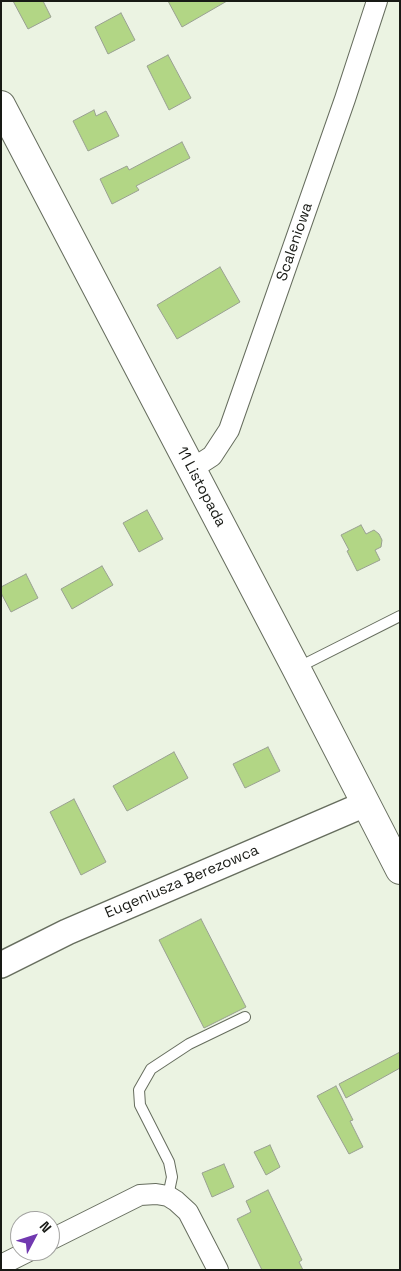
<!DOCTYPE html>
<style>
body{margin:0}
#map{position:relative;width:401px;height:1271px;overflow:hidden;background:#ebf3e2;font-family:"Space Grotesk",sans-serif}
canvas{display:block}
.frame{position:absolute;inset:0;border:2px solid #181a15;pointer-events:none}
.north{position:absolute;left:10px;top:1211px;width:50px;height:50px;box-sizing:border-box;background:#fff;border:1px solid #a3a3a1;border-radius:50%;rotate:50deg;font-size:14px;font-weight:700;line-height:20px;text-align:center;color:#181a15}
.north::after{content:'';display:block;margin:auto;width:18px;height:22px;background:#7139b0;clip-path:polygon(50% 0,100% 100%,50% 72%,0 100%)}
</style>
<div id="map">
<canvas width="401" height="1271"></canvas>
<div class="frame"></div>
<div class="north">N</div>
</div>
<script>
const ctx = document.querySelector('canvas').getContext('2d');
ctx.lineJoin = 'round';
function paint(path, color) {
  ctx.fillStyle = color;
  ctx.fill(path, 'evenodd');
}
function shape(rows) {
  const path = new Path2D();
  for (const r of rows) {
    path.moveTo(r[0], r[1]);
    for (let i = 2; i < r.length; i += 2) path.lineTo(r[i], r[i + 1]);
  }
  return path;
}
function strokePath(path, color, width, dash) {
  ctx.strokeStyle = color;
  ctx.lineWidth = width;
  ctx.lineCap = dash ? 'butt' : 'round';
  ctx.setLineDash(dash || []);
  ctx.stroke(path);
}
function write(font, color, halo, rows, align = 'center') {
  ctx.font = font + ' "Space Grotesk",sans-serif';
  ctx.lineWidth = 5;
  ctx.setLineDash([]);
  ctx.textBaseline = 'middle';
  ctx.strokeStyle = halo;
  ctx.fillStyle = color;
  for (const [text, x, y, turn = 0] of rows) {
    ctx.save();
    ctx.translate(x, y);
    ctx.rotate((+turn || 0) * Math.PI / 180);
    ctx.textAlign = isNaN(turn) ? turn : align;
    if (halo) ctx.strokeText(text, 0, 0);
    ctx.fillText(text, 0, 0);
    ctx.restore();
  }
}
const building = shape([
 [13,1,43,1,51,17,28,29,13,1],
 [168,1,227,1,182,27,168,1],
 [121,13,135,40,108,54,95,27,121,13],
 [168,55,191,98,169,110,147,66,168,55],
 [94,110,96,116,106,111,119,136,88,151,73,121,94,110],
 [182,142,190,158,136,186,139,190,112,204,100,179,127,166,129,170,182,142],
 [220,267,240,302,177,339,157,305,220,267],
 [147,510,163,539,139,552,123,523,147,510],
 [361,525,366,534,374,530,379,534,382,540,381,547,375,550,380,560,357,571,347,551,349,550,341,535,361,525],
 [102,566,113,585,72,609,61,589,102,566],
 [26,574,38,598,11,612,1,593,1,587,26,574],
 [268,747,280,771,245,788,233,764,268,747],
 [174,752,188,778,127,811,113,786,174,752],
 [74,799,106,862,81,875,50,812,74,799],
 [201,919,246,1007,204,1028,159,940,201,919],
 [400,1052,400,1068,346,1098,339,1084,400,1052],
 [336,1086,353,1120,350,1121,363,1147,349,1154,317,1096,336,1086],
 [270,1145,280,1167,266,1175,254,1152,270,1145],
 [224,1164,234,1187,212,1197,202,1173,224,1164],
 [268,1190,302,1260,299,1262,303,1270,262,1270,237,1219,251,1212,246,1201,268,1190]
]);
paint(building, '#b2d685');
strokePath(building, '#99a091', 1);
const service = shape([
 [297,668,400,616],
 [168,1196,172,1177,169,1162,140,1105,139,1090,151,1069,189,1044,245,1017]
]);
const minor = shape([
 [192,469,212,456,229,430,345,99,377,1],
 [50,1240,140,1195,156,1194,168,1196,176,1201,188,1212,218,1270],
 [1,1265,29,1251]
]);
const tertiary = shape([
 [1,965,67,932,365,804]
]);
const secondary = shape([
 [1,105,296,668,400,870]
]);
strokePath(service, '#666d5e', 12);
strokePath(minor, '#666d5e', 22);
strokePath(tertiary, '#666d5e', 28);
strokePath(secondary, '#666d5e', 30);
strokePath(service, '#fff', 10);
strokePath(minor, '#fff', 20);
strokePath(tertiary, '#fff', 25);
strokePath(secondary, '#fff', 28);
write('15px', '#181a15', '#fff', [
 ["Scaleniowa",295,242,-71],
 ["11 Listopada",201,487,62],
 ["Eugeniusza Berezowca",182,882,-23]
]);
</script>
